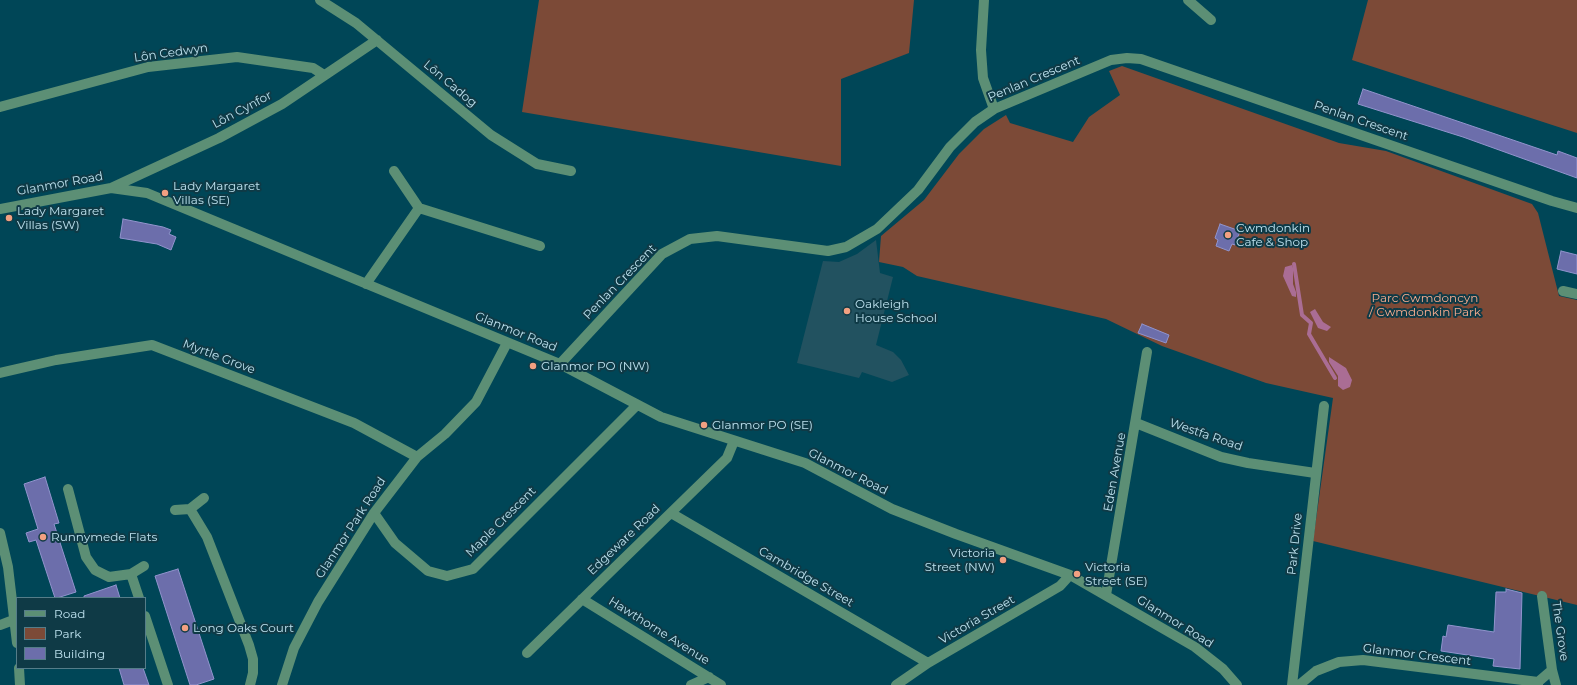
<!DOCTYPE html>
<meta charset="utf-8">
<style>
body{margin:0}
#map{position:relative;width:1577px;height:685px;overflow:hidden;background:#004657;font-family:Montserrat,sans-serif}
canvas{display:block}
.legend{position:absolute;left:16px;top:597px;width:130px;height:72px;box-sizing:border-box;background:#0f3a46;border:1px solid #557d89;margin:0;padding:5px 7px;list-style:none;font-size:12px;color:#bde1ee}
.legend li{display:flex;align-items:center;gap:8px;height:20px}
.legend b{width:20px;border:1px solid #557d89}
</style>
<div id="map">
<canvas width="1577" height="685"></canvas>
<ul class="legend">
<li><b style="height:5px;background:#5c8f75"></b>Road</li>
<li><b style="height:11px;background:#7c4a37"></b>Park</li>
<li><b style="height:11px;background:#6c6eab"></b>Building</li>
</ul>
</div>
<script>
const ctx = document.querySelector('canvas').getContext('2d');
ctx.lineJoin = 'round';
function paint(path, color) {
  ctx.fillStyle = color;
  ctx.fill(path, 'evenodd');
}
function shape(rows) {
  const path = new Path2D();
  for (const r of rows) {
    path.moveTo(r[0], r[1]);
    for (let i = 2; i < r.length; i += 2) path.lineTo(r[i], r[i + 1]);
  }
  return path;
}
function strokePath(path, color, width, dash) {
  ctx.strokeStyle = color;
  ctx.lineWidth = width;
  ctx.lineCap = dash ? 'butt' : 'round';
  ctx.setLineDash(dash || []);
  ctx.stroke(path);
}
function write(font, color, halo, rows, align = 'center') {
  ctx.font = font + ' Montserrat,sans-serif';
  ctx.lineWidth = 4;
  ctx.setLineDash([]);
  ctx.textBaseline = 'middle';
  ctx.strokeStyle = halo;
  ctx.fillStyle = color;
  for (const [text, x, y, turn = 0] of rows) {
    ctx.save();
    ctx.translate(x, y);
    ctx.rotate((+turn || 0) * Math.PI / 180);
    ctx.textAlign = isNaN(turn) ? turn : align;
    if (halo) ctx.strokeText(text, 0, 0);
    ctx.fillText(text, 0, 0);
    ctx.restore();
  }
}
paint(shape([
 [876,240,880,273,893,277,876,345,893,352,901,360,909,375,892,382,862,372,859,378,797,363,823,261,839,262,857,254]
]), '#225260');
paint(shape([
 [539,0,914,0,909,53,841,79,841,166,522,112],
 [1368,0,1577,0,1577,133,1352,60],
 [1122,66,1339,143,1386,151,1532,204,1538,213,1559,296,1577,300,1577,605,1313,541,1333,398,1266,383,1162,346,1106,319,917,276,903,267,879,262,881,236,924,200,959,154,984,129,1006,115,1010,123,1073,142,1089,117,1120,95,1109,71]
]), '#7c4a37');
paint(shape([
 [1292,265,1293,268,1293,284,1296,292,1296,297,1292,296,1283,276,1285,267],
 [1315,309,1323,322,1331,327,1327,331,1318,328,1310,312],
 [1329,357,1346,368,1352,380,1350,387,1343,390,1338,386,1338,376,1329,362]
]), '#aa6d94');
strokePath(shape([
 [1294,264,1302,315,1311,323,1309,334,1335,378]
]), '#aa6d94', 4);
const building = shape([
 [1363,89,1557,155,1558,151,1577,158,1577,178,1463,137,1358,104,1363,89],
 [123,219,163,227,171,230,169,234,176,237,171,250,157,244,120,238,123,219],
 [1220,224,1240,231,1235,245,1232,244,1229,251,1216,246,1218,240,1215,238,1220,224],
 [1561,251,1577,255,1577,274,1557,269,1561,251],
 [1142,324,1169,335,1166,343,1138,333,1142,324],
 [45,477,59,523,54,524,76,592,57,598,55,598,36,540,29,542,26,533,38,529,24,484,45,477],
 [178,569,214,679,196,685,190,685,155,576,178,569],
 [116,585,120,598,84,598,84,596,116,585],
 [1506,589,1522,593,1520,669,1493,666,1494,659,1441,651,1443,636,1446,637,1448,625,1494,632,1496,592,1506,592,1506,589],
 [119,668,143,668,149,685,124,685,119,668]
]);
paint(building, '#6c6eab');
strokePath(building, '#9194cd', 1);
strokePath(shape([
 [320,0,356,23,491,135,537,164,571,171],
 [984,0,981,50,983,78,994,109],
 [1188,0,1211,20],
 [0,107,148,67,237,57,313,68,324,75],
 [394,171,419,208],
 [111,188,219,138,282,104,377,40],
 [0,209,111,188,147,193,560,364,661,417,805,463,892,509,956,534,1070,575,1195,647,1223,669,1237,685],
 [366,284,419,208,540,246],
 [1563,291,1577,294],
 [560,364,662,254,690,239,717,236,828,251,846,247,877,229,918,190,950,147,975,122,994,109,1111,60,1127,58,1141,59,1552,201,1577,208],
 [0,373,56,360,152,345,354,423,417,457],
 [1136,423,1221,457,1248,463,1315,473],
 [68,489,86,557,95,570,109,577,131,574,144,566],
 [190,509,207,537,249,645,253,659,253,673,250,685],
 [175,510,190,509,204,498],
 [374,513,395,543,428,571,447,576,473,569,637,405],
 [671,513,928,663],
 [0,533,8,567,17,643],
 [131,574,139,598],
 [1106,595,1147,352],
 [582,599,721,685],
 [145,616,168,685],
 [0,625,16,619],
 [527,653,727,458,734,441],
 [19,668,20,685],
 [1552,670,1556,685],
 [282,685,294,648,318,602,374,513,417,457,445,434,476,402,507,343],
 [691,685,709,677],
 [896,685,928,663,1060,586,1070,575],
 [1292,685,1324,406],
 [1299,685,1316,671,1339,662,1363,660,1538,682],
 [1538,685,1538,682,1552,670,1542,596]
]), '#5c8f75', 10);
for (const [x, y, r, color] of [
 [165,193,4,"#f2a081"],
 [9,218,4,"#f2a081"],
 [1228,235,4,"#f2a081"],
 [847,311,4,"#f2a081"],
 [533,366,4,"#f2a081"],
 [704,425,4,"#f2a081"],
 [43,537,4,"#f2a081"],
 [1003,560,4,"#f2a081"],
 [1077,574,4,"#f2a081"],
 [185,628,4,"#f2a081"]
]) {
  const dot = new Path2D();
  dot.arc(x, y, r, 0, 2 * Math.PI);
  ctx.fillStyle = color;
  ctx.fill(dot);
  strokePath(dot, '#0f3a46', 1.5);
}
write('12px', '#bde1ee', '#0f3a46', [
 ["Lôn Cedwyn",171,53,-8],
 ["Penlan Crescent",1034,79,-23],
 ["Lôn Cadog",450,84,40],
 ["Lôn Cynfor",242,110,-28],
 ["Penlan Crescent",1361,121,19],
 ["Glanmor Road",60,184,-10],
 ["Penlan Crescent",620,282,-46],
 ["Glanmor Road",516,332,22],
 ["Myrtle Grove",219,357,21],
 ["Westfa Road",1206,435,19],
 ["Glanmor Road",848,472,27],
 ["Eden Avenue",1115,472,-80],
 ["Maple Crescent",501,522,-45],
 ["Glanmor Park Road",351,528,-57],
 ["Edgeware Road",624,540,-44],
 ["Park Drive",1295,544,-84],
 ["Cambridge Street",806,577,30],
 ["Victoria Street",977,620,-30],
 ["Glanmor Road",1175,622,32],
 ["Hawthorne Avenue",659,631,32],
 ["The Grove",1560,631,82],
 ["Glanmor Crescent",1417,655,7]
]);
write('12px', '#bde1ee', '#0f3a46', [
 ["Lady Margaret",173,186],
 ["Villas (SE)",173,200],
 ["Lady Margaret",17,211],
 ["Villas (SW)",17,225],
 ["Cwmdonkin",1236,228],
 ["Cafe & Shop",1236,242],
 ["Oakleigh",855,304],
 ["House School",855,318],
 ["Glanmor PO (NW)",541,366],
 ["Glanmor PO (SE)",712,425],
 ["Runnymede Flats",51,537],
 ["Victoria",995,553,"right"],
 ["Street (NW)",995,567,"right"],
 ["Victoria",1085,567],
 ["Street (SE)",1085,581],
 ["Long Oaks Court",193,628]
], 'left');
write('12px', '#f7ac8f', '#0f3a46', [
 ["Parc Cwmdoncyn",1425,298],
 ["/ Cwmdonkin Park",1425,312]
]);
</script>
